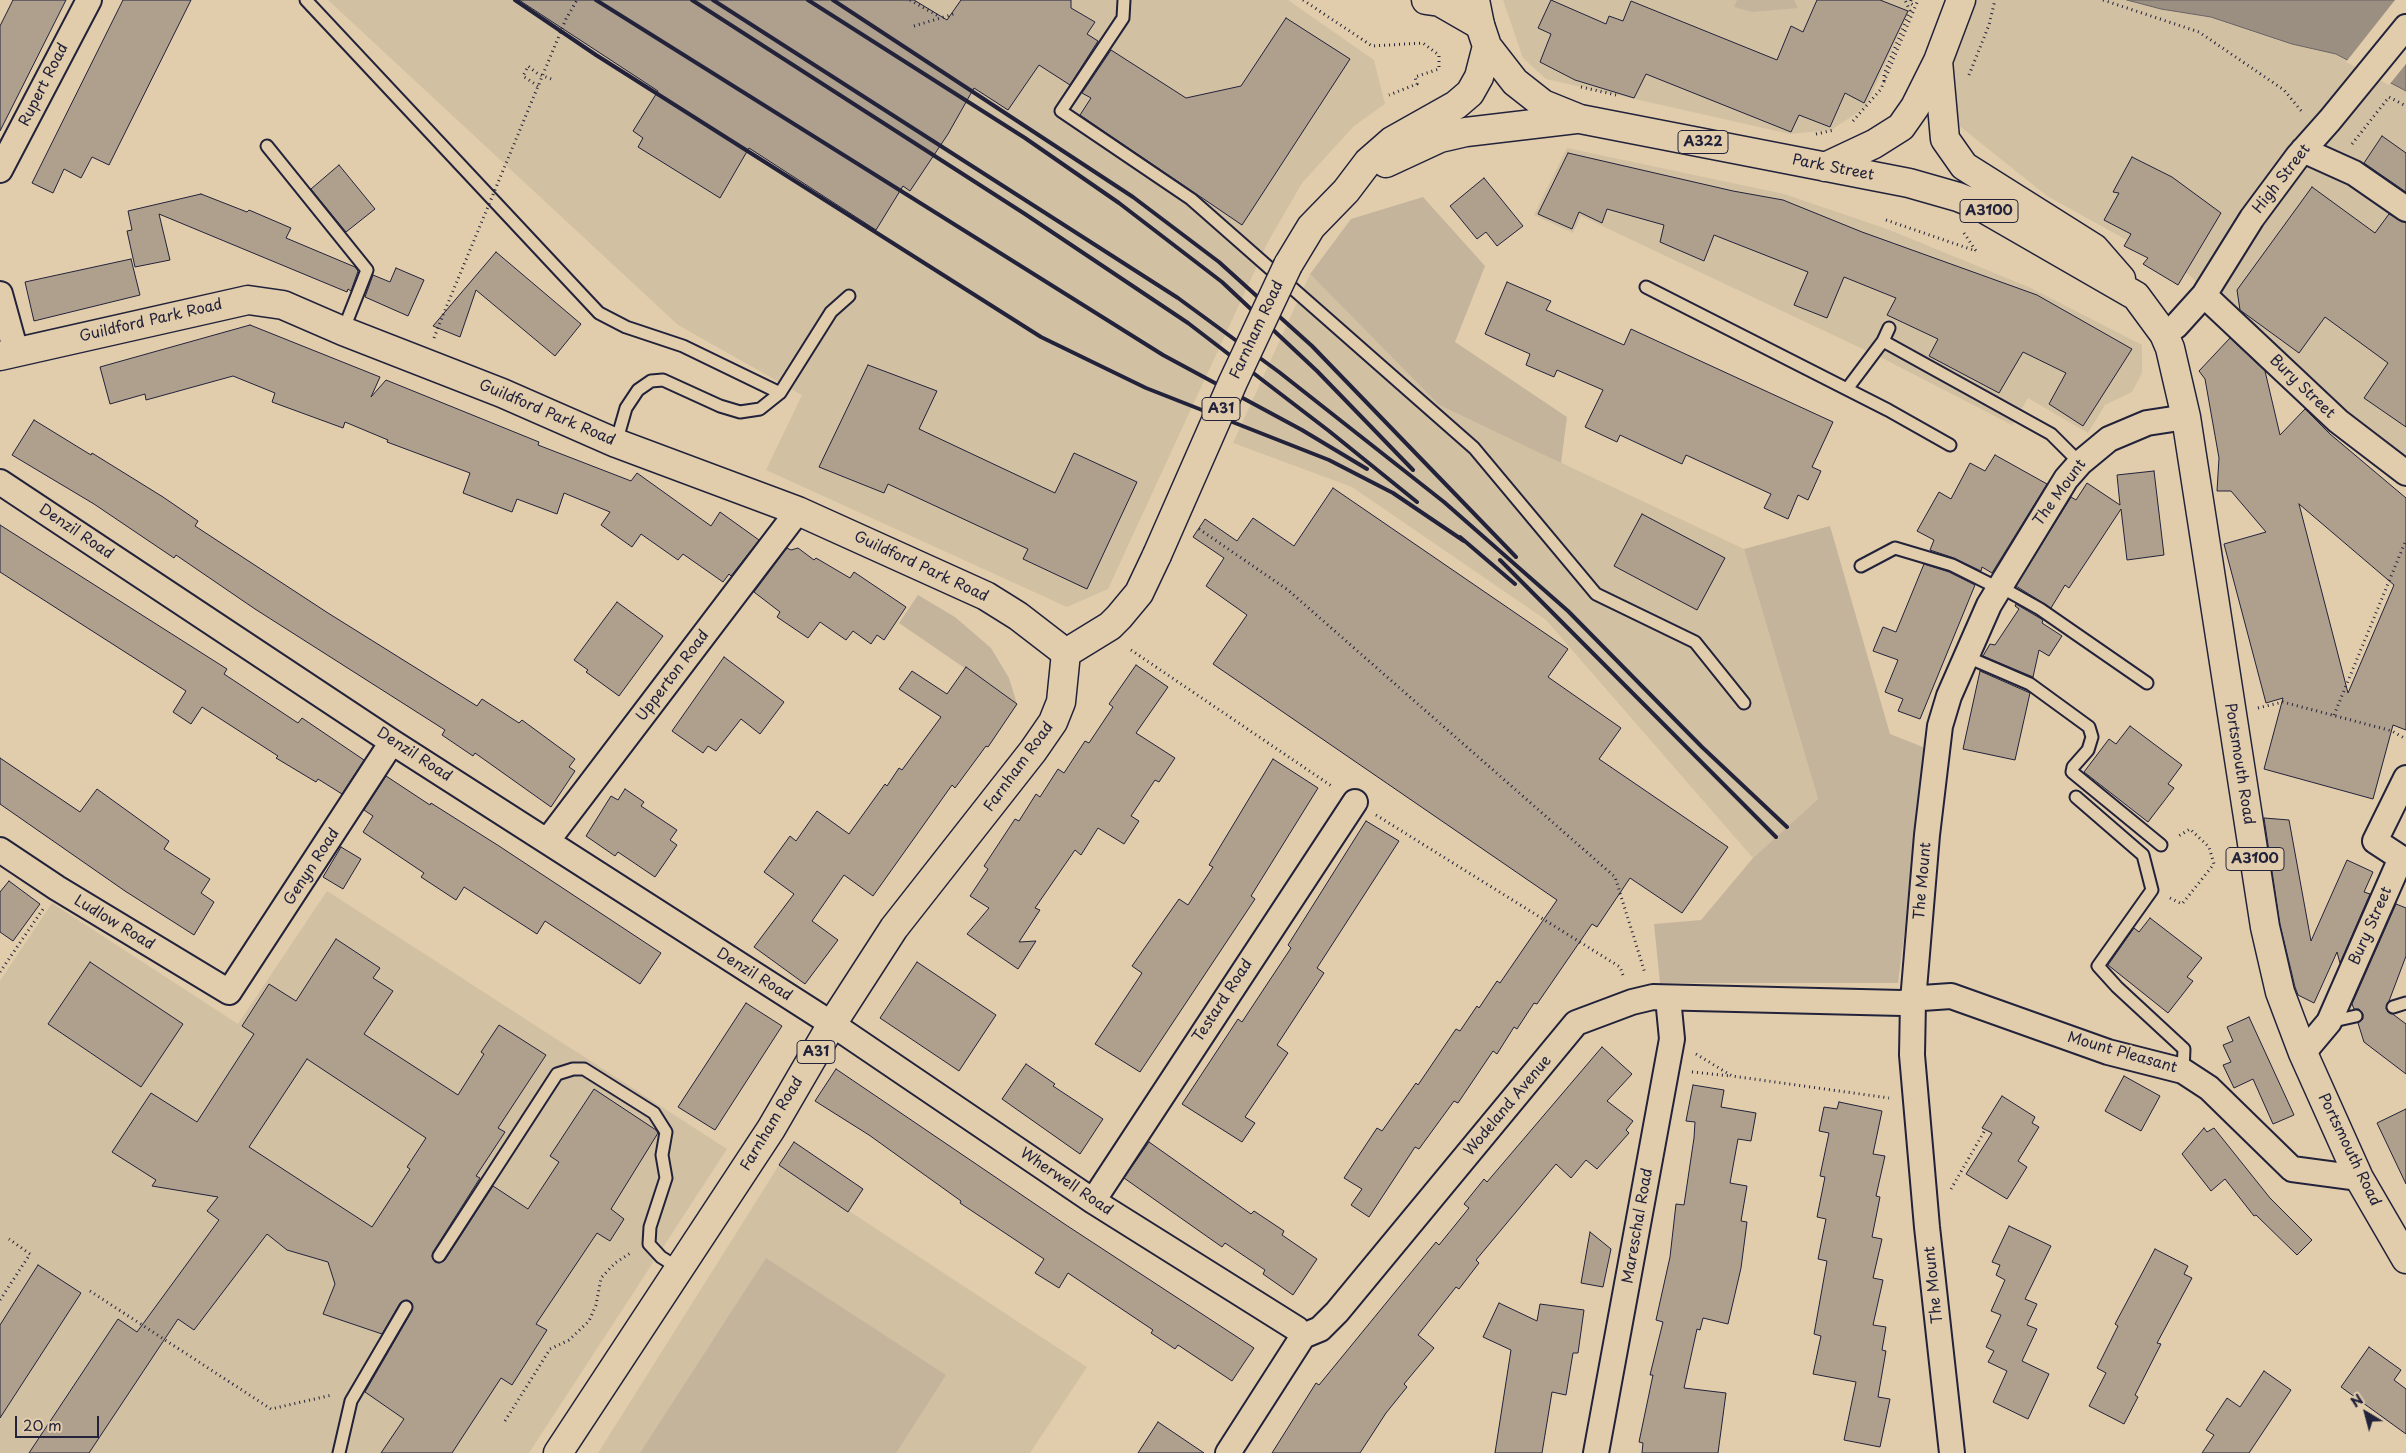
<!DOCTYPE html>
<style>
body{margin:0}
#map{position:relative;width:2406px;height:1453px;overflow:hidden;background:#e1cdac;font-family:"Playpen Sans",sans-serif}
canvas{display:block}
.north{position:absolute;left:2341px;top:1388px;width:50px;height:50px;-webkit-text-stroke:4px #e1cdac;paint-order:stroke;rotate:323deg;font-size:14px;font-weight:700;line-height:20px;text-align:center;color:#22223b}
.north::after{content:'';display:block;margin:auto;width:18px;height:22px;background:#22223b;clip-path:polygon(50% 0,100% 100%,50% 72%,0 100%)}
.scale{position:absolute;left:15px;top:1416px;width:84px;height:22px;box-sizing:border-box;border:2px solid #22223b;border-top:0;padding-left:6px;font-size:15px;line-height:18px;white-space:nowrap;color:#22223b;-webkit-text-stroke:4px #e1cdac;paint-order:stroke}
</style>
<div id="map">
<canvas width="2406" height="1453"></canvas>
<div class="north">N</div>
<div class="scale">20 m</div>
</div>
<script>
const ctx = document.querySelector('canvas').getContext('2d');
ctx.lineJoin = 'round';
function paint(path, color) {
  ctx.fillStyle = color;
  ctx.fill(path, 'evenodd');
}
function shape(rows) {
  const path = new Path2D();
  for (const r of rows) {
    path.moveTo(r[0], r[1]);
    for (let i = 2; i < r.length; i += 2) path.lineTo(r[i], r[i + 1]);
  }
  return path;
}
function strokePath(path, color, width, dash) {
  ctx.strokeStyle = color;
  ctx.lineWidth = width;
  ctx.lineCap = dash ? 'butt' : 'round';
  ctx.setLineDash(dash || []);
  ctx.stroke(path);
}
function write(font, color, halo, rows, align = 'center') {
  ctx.font = font + ' "Playpen Sans",sans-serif';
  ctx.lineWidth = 4;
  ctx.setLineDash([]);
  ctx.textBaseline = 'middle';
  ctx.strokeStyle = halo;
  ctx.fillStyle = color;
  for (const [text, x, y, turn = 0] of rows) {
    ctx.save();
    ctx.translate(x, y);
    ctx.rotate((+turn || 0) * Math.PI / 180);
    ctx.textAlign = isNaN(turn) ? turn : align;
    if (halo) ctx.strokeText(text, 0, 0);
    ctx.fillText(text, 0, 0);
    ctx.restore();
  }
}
paint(shape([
 [328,0,1288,0,1374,60,1385,104,1354,126,1302,183,1268,242,1108,589,1067,607,766,470,802,395,678,325],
 [1503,0,1914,0,1866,107,1831,130,1790,134,1546,79,1523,58],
 [1949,0,2406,0,2406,475,2188,274,2047,196,1952,120],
 [1567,148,1784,194,1887,229,2031,288,2142,345,2142,373,2132,392,2105,405,2088,433,2028,398,2012,425,1886,360,1581,216,1573,233,1534,215],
 [1310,274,1439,405,1744,549,1818,799,1753,858,1546,620,1352,487,1233,443],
 [327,891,727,1149,529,1453,0,1453,0,981,52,903,238,1024],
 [779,1165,1087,1367,1030,1453,598,1453]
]), '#d2c0a3');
paint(shape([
 [1737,0,1794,0,1798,8,1752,12,1734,7],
 [1423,197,1485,266,1455,342,1567,417,1561,463,1439,405,1310,274,1351,219],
 [1830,526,1890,734,1928,749,1898,983,1660,983,1654,924,1701,920,1753,858,1818,799,1744,549],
 [918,595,955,617,991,648,1009,678,1017,704,899,623],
 [766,1258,946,1375,896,1453,640,1453]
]), '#c5b49c');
const water = shape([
 [2127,0,2399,0,2406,3,2406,91,2336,54,2292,44,2211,17,2161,9,2127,0]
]);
paint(water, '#9b8f82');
strokePath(water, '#6b6366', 1);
paint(shape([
 [2395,0,2406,0,2406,64,2389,85,2346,62]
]), '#e1cdac');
const building = shape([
 [13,0,66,0,0,131,0,26,13,0],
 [123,0,191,0,109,165,92,157,81,178,64,169,53,193,32,183,123,0],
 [519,0,914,0,947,20,961,0,1071,0,1071,8,1095,22,1087,34,1098,41,1070,85,1039,65,1008,110,974,88,948,134,910,191,903,186,876,230,749,148,720,198,638,147,643,138,633,131,658,91,519,0],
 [1551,0,1606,24,1609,16,1623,21,1631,1,1777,60,1791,26,1803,32,1817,0,1880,0,1908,11,1864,103,1845,93,1830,127,1799,115,1791,132,1646,74,1634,98,1575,80,1540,62,1551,34,1538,28,1551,0],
 [1286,18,1350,59,1242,225,1080,115,1091,98,1082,93,1111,50,1186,98,1241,86,1286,18],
 [2382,136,2406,153,2406,192,2364,163,2382,136],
 [1568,153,1733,191,1783,200,1862,232,2037,295,2132,349,2083,426,2049,404,2066,373,2023,352,1999,393,1929,356,1938,339,1887,315,1896,298,1844,277,1827,318,1794,305,1808,272,1714,235,1704,261,1660,242,1664,225,1607,209,1602,223,1579,212,1572,229,1538,214,1568,153],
 [2132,157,2172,177,2221,213,2178,285,2143,264,2148,258,2124,246,2131,234,2104,220,2119,193,2113,192,2132,157],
 [339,165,375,209,346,232,311,189,339,165],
 [1484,178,1523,226,1497,246,1486,232,1477,239,1450,206,1484,178],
 [2312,187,2375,233,2389,214,2406,223,2406,427,2364,398,2388,363,2325,317,2299,353,2240,310,2237,290,2312,187],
 [201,194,247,212,249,210,291,228,286,238,355,267,358,271,351,291,348,289,347,292,159,214,170,260,135,267,127,231,132,230,128,211,201,194],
 [496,252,581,324,555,356,476,290,460,337,433,326,496,252],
 [131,259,140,295,34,321,25,282,131,259],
 [396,268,424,280,408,316,365,297,373,275,390,282,396,268],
 [1507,282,1551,301,1546,310,1624,345,1631,329,1833,422,1812,467,1821,471,1808,500,1798,495,1788,519,1764,508,1771,494,1686,455,1682,464,1620,435,1617,442,1585,427,1603,390,1557,370,1554,377,1526,365,1530,354,1485,334,1507,282],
 [250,325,380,377,371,397,386,380,539,442,538,445,631,481,637,473,711,526,720,512,759,540,731,576,729,574,723,582,683,554,678,560,641,534,632,547,601,525,610,512,564,493,557,514,517,499,512,512,463,493,470,473,387,442,388,440,345,422,343,428,272,402,275,393,233,376,146,400,145,394,110,404,100,367,250,325],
 [2230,338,2265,371,2280,435,2305,409,2330,434,2406,498,2406,730,2393,725,2373,799,2264,769,2283,698,2266,703,2224,544,2266,532,2231,491,2217,491,2219,458,2205,379,2199,371,2230,338],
 [2299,504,2394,585,2348,693,2299,504],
 [868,365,937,391,919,429,1055,493,1074,453,1137,482,1087,589,1023,559,1028,549,888,484,884,493,819,467,868,365],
 [34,420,91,455,92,453,163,497,198,521,195,526,328,613,477,706,482,699,519,723,522,720,575,759,569,767,575,771,551,807,475,753,473,756,442,735,445,730,255,609,176,555,174,558,94,504,12,455,34,420],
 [1995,455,2047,484,1992,573,1982,567,1981,571,1954,558,1930,550,1934,540,1917,531,1939,492,1951,499,1970,463,1985,471,1995,455],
 [2154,471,2164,555,2127,560,2121,509,2069,588,2065,585,2051,608,2016,586,2071,497,2076,500,2087,483,2120,505,2117,475,2154,471],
 [1333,488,1568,649,1548,677,1621,728,1599,759,1728,847,1682,913,1630,878,1597,927,1592,924,1537,1004,1534,1003,1517,1029,1514,1027,1497,1054,1493,1051,1458,1103,1454,1101,1419,1149,1415,1147,1369,1217,1351,1205,1362,1189,1344,1178,1377,1128,1382,1131,1416,1083,1418,1085,1456,1029,1460,1031,1477,1006,1479,1008,1497,981,1500,983,1557,900,1213,664,1247,615,1206,586,1224,558,1193,537,1205,519,1237,541,1253,518,1294,546,1333,488],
 [1642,514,1725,558,1697,610,1614,566,1642,514],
 [0,525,227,669,224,674,298,723,302,718,364,760,342,794,318,779,316,782,276,758,278,756,202,707,191,724,173,712,186,691,0,572,0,525],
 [787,548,791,550,798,548,814,560,816,558,850,578,854,572,906,607,884,640,877,635,871,644,853,631,846,640,820,622,808,638,777,617,780,612,754,592,787,548],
 [1924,564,1949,572,1975,585,1920,719,1898,711,1903,699,1885,692,1898,660,1873,651,1883,627,1896,632,1924,564],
 [617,602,663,636,619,696,586,672,588,670,574,660,617,602],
 [2016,604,2043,620,2042,623,2062,636,2049,656,2039,650,2033,677,1983,656,1990,644,1995,645,2019,609,2015,606,2016,604],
 [724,657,784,702,760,734,741,719,716,751,708,746,703,753,672,731,724,657],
 [1136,665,1168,687,1136,733,1175,758,1159,782,1155,780,1131,816,1139,821,1124,844,1098,828,1081,855,1075,850,1035,908,1040,910,1019,942,1036,941,1018,969,967,934,989,908,970,896,988,869,984,866,1015,819,1019,821,1036,794,1040,797,1058,769,1064,773,1085,741,1089,743,1113,707,1109,704,1136,665],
 [966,667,1017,704,988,747,986,746,955,788,952,785,873,896,844,875,812,921,838,940,805,984,754,947,794,894,764,872,790,836,796,841,817,811,849,834,885,784,887,786,899,768,902,770,941,717,899,689,912,671,947,694,966,667],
 [1980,671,2030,693,2015,760,1963,749,1980,671],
 [2130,726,2182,765,2168,784,2174,788,2148,822,2084,772,2109,739,2116,744,2130,726],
 [0,758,80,812,97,789,169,841,164,849,210,879,201,893,214,902,194,935,125,891,0,804,0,758],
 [1273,759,1318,788,1251,896,1255,899,1140,1072,1095,1044,1142,973,1132,966,1179,899,1188,905,1213,867,1209,865,1273,759],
 [386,776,430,805,431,803,499,846,661,953,640,984,545,921,537,934,464,887,456,900,421,877,424,873,363,832,373,816,364,810,386,776],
 [625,789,644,802,641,806,677,830,670,840,677,845,655,877,618,852,615,856,586,836,611,796,618,800,625,789],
 [2264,818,2289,820,2311,941,2347,860,2373,872,2364,892,2370,894,2340,963,2337,952,2314,1003,2298,995,2295,987,2280,924,2264,818],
 [1366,821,1399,841,1317,968,1324,973,1277,1045,1288,1053,1245,1117,1255,1123,1242,1142,1182,1104,1238,1019,1242,1022,1291,948,1288,945,1366,821],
 [341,847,361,859,343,889,323,877,341,847],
 [9,881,40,904,13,941,0,932,0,892,9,881],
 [2396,904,2406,908,2406,956,2386,1009,2406,1024,2406,1074,2364,1042,2358,1023,2363,1019,2363,1014,2359,1009,2354,1009,2352,1004,2396,904],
 [2150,918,2202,958,2187,977,2193,981,2168,1013,2108,965,2134,928,2139,932,2150,918],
 [336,939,380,968,373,978,393,991,364,1034,458,1095,484,1054,481,1052,499,1025,546,1055,498,1128,505,1132,476,1176,480,1178,433,1252,432,1256,435,1262,439,1263,445,1260,493,1186,528,1209,559,1162,550,1156,594,1089,656,1130,658,1133,611,1209,624,1219,610,1241,597,1233,536,1324,547,1330,512,1385,501,1378,452,1453,381,1453,404,1419,365,1392,412,1311,412,1303,407,1300,400,1303,382,1334,323,1314,335,1284,328,1262,287,1250,267,1234,194,1330,178,1319,89,1453,29,1453,118,1319,137,1332,219,1220,207,1211,218,1197,152,1186,156,1180,112,1152,151,1093,197,1122,254,1034,242,1026,269,984,296,1001,336,939],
 [307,1059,426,1138,407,1167,410,1169,372,1227,249,1147,307,1059],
 [90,962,183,1024,141,1087,48,1024,90,962],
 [917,962,996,1015,959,1071,880,1018,917,962],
 [746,1003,782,1026,715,1130,678,1107,746,1003],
 [2249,1017,2294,1115,2273,1124,2253,1079,2234,1088,2223,1065,2231,1062,2223,1045,2233,1041,2227,1027,2249,1017],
 [1602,1047,1632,1074,1607,1101,1633,1121,1626,1130,1629,1133,1597,1169,1586,1160,1571,1178,1556,1164,1476,1260,1479,1263,1459,1289,1456,1287,1418,1335,1434,1348,1404,1384,1407,1387,1386,1413,1360,1453,1272,1453,1316,1383,1319,1385,1436,1242,1439,1245,1469,1208,1464,1204,1484,1179,1487,1182,1602,1047],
 [1026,1064,1055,1084,1053,1086,1103,1119,1080,1154,1002,1099,1026,1064],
 [836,1069,1066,1225,1254,1348,1232,1381,1178,1345,1175,1349,1151,1333,1153,1330,1068,1273,1059,1288,1035,1273,1044,1259,960,1203,961,1201,869,1135,815,1101,836,1069],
 [2124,1076,2160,1096,2141,1131,2105,1111,2124,1076],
 [1693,1085,1724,1090,1721,1107,1756,1113,1751,1141,1738,1139,1730,1183,1747,1186,1741,1221,1747,1222,1741,1268,1728,1324,1703,1318,1700,1330,1697,1329,1684,1388,1726,1393,1718,1453,1642,1453,1643,1443,1639,1442,1653,1375,1650,1375,1663,1322,1656,1320,1670,1257,1676,1204,1684,1205,1694,1138,1695,1122,1686,1121,1693,1085],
 [2002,1096,2035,1117,2032,1123,2039,1127,2018,1161,2027,1167,2007,1199,1966,1174,1992,1133,1982,1128,2002,1096],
 [1839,1102,1882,1111,1873,1154,1885,1156,1876,1196,1880,1197,1872,1237,1882,1239,1873,1278,1883,1280,1873,1325,1886,1327,1882,1350,1886,1351,1878,1397,1890,1399,1880,1447,1844,1440,1856,1382,1813,1374,1821,1336,1814,1334,1827,1261,1818,1259,1826,1219,1817,1217,1825,1177,1820,1176,1829,1133,1819,1131,1824,1107,1837,1109,1839,1102],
 [2406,1109,2406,1184,2377,1123,2406,1109],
 [2204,1128,2207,1132,2214,1128,2270,1198,2312,1240,2297,1255,2256,1215,2254,1216,2225,1179,2211,1191,2182,1154,2204,1128],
 [794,1142,863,1189,848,1212,779,1165,794,1142],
 [1149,1142,1251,1214,1254,1211,1284,1231,1282,1235,1317,1259,1293,1295,1263,1274,1265,1270,1225,1243,1222,1247,1124,1178,1149,1142],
 [2009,1226,2051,1246,2025,1299,2037,1304,2027,1325,2037,1329,2022,1361,2049,1374,2028,1419,1993,1402,2007,1371,1988,1362,1994,1351,1986,1347,2001,1315,1991,1311,2005,1280,1996,1275,2000,1265,1992,1262,2009,1226],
 [1590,1232,1611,1249,1603,1287,1581,1283,1590,1232],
 [2155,1249,2188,1266,2184,1274,2192,1278,2157,1343,2161,1344,2135,1395,2138,1397,2124,1424,2089,1406,2106,1373,2097,1368,2118,1326,2115,1324,2155,1249],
 [38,1265,81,1293,0,1418,0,1325,38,1265],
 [1499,1303,1537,1321,1540,1304,1584,1310,1578,1353,1573,1353,1566,1395,1552,1392,1542,1453,1495,1453,1511,1350,1483,1337,1499,1303],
 [2369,1347,2401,1370,2394,1380,2406,1389,2406,1434,2341,1387,2369,1347],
 [2264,1371,2291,1390,2249,1453,2202,1453,2214,1435,2206,1430,2227,1398,2240,1407,2264,1371],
 [1158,1422,1204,1453,1138,1453,1158,1422]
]);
paint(building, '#afa08e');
strokePath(building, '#22223b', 1);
const lane = shape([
 [306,0,599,313,626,327,683,346,780,393],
 [1124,0,1123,18,1061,111,1191,199,1474,448,1596,594,1695,642,1744,703],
 [267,146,367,270,343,331],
 [1646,287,1888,410,1950,445],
 [1889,328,1883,341,2051,434,2080,463],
 [1847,389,1883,341],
 [616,443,626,408,638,390,651,381,663,380,720,406,740,412,760,409,780,393,831,312,849,296],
 [1861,566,1895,548,1952,565,1998,588],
 [1999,586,2040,609,2147,683],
 [1965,656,2030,684,2089,727,2092,737,2088,750,2073,767,2072,772,2161,845],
 [2076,797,2143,855,2152,890,2098,966,2117,987,2184,1049,2183,1071],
 [2393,1007,2406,1003],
 [2329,1022,2356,1016],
 [439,1256,557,1074,573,1069,584,1069,654,1113,666,1132,662,1155,666,1178,650,1227,649,1244,661,1257,680,1269],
 [339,1453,351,1401,406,1307]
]);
const street = shape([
 [2303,150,2354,173,2406,209],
 [0,170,89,0],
 [0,294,16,352],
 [2204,295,2338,421,2406,473],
 [2164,334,2176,326,2204,295,2252,218,2298,156,2330,120,2406,27],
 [0,482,392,742,832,1024,1093,1201,1297,1329,1303,1336],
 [548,840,798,511],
 [0,850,57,888,229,992,392,742],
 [2303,1053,2329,1022,2401,858,2375,841,2406,778],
 [1093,1201,1355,802],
 [1228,1453,1303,1336,1320,1329,1337,1312,1576,1023,1632,1002,1653,997,1902,1003,1922,998,1951,996,2108,1052,2183,1071,2209,1088,2292,1169,2359,1178],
 [1596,1453,1672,1039,1668,998],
 [1952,1453,1927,1227,1912,1055,1913,1001,1927,835,1940,726,1949,696,1989,605,2066,479,2080,463,2109,439,2147,423,2186,417]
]);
const secondary = shape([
 [1426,0,1440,2,1480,25],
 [0,356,248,300,283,305,343,331,502,393,616,443,798,511,986,596,1018,616,1066,653]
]);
const primary = shape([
 [1475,0,1480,25,1487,46,1515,82,1543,104,1580,119,1909,183,1958,197,1978,205,2136,296,2164,334,2170,348,2186,417,2265,927,2280,992,2303,1053,2359,1178,2406,1259],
 [1938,61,1945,139,1964,166,2094,248,2121,279],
 [1386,163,1440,138,1466,132,1576,119],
 [1825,167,1874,144,1901,127,1915,107,1938,61,1961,0],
 [1288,265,1311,227,1346,191,1368,162,1392,141,1456,105,1470,93,1479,77,1487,46],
 [558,1453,771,1129,832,1024,894,928,1033,751,1053,722,1061,702,1066,653,1110,626,1119,617,1139,593,1157,555]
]);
strokePath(lane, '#22223b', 15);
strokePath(street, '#22223b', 28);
strokePath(secondary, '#22223b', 31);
strokePath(primary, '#22223b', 31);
strokePath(shape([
 [910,0,940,17],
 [1303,0,1372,46,1423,43,1439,55,1439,69,1415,77,1417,84,1389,95],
 [1911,0,1910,3,1915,6],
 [2103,0,2199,32,2284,90,2303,113],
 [914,26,957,13],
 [1969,75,1989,25,1995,0],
 [1884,81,1884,74,1910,11,1905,0],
 [538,86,523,76,528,66,538,74,554,80],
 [1581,87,1616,95],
 [1853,121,1881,89,1918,0],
 [1816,134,1834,130],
 [2352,144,2389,97,2406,106],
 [1886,220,1976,251],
 [1964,233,1976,251],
 [434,338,443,315],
 [1199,529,1288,590,1615,877,1645,973],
 [1131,650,1333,787],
 [2258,708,2283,702,2392,731,2406,739],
 [2334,715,2406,540],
 [1376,815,1620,967,1624,978],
 [2170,898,2182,904,2214,864,2209,847,2190,829,2177,837],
 [0,972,43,909],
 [1696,1054,1732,1076,1889,1098],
 [1692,1072,1731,1076],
 [1951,1189,1985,1130],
 [90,1291,271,1409,332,1395],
 [0,1300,30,1254,9,1239],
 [505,1421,550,1349,569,1340,589,1321,596,1305,601,1278,615,1263,632,1252]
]), '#22223b', 3, [1, 4]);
strokePath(lane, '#e1cdac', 11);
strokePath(street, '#e1cdac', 24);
strokePath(secondary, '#e1cdac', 28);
strokePath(primary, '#e1cdac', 28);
strokePath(shape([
 [515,0,596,55,1041,337,1146,388,1329,460,1393,493,1464,541],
 [596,0,1163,355,1302,430,1367,469],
 [692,0,1025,214,1188,323,1329,431,1417,502],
 [713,0,1178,298,1279,372,1444,502,1568,611,1702,747,1787,827],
 [808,0,1025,138,1119,203,1222,282,1317,371,1413,470],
 [833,0,1133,197,1219,262,1312,346,1516,557],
 [1460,537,1515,584],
 [1500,560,1776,837]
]), '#22223b', 4);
const primaryBridge = shape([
 [1157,555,1233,382,1288,265]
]);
strokePath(primaryBridge, '#22223b', 31, []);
strokePath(shape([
 [443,315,566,19,577,0]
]), '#22223b', 3, [1, 4]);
strokePath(primaryBridge, '#e1cdac', 28);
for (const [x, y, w] of [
 [1703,142,50],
 [1989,211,58],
 [1221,409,38],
 [2255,859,58],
 [816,1052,38]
]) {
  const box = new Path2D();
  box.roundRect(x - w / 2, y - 11.5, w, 23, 4);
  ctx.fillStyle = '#e1cdac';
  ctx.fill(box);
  strokePath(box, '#22223b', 1);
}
write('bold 14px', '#22223b', null, [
 ["A322",1703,142],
 ["A3100",1989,211],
 ["A31",1221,409],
 ["A3100",2255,859],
 ["A31",816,1052]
]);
write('15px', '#22223b', '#e1cdac', [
 ["Rupert Road",44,85,-63],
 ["Park Street",1833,168,11],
 ["High Street",2282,179,-52],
 ["Guildford Park Road",151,321,-13],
 ["Farnham Road",1257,330,-65],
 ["Bury Street",2302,387,44],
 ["Guildford Park Road",547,413,23],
 ["The Mount",2060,493,-54],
 ["Denzil Road",76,532,34],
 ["Guildford Park Road",921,567,25],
 ["Upperton Road",673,676,-53],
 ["Denzil Road",414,755,33],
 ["Portsmouth Road",2239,764,81],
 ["Farnham Road",1019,767,-54],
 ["Genyn Road",312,867,-57],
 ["The Mount",1923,881,-85],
 ["Ludlow Road",114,923,31],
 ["Bury Street",2371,926,-66],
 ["Denzil Road",754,975,32],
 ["Testard Road",1223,1001,-57],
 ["Mount Pleasant",2122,1053,16],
 ["Wodeland Avenue",1508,1106,-50],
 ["Farnham Road",772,1124,-59],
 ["Portsmouth Road",2349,1150,64],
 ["Wherwell Road",1066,1182,34],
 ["Mareschal Road",1638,1226,-80],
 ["The Mount",1934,1285,-96]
]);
</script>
